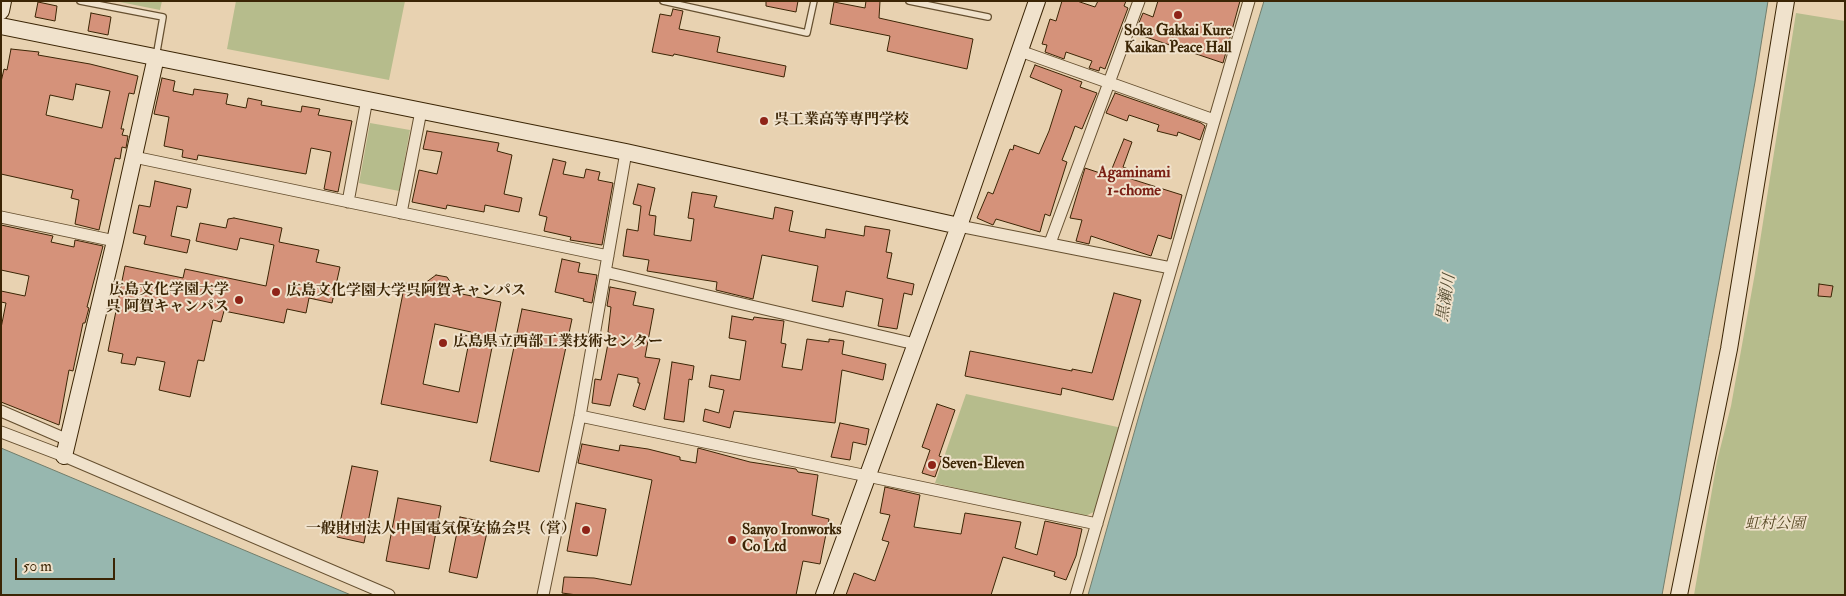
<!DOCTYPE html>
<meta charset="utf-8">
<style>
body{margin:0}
#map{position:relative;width:1846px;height:596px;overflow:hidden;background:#e8d2b1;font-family:"IM FELL Double Pica",serif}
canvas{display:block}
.frame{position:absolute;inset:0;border:2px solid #3b2505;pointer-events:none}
.scale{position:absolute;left:15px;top:558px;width:100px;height:22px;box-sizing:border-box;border:2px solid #3b2505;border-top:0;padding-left:6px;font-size:15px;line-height:18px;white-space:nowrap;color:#3b2505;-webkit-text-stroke:4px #f0e2cc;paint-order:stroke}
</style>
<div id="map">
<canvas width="1846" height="596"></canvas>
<div class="frame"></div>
<div class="scale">50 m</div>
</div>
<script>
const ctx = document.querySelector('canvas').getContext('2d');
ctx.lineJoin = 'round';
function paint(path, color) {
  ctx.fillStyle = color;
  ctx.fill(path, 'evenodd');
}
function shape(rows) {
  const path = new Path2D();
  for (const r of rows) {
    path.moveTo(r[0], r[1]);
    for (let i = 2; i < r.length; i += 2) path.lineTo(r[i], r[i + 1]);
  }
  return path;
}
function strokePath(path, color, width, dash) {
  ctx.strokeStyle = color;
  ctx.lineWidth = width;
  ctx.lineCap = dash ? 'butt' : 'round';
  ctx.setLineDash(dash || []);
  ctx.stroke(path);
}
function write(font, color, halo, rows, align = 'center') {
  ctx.font = font + ' "IM FELL Double Pica","Noto Serif JP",serif';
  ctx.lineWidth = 4;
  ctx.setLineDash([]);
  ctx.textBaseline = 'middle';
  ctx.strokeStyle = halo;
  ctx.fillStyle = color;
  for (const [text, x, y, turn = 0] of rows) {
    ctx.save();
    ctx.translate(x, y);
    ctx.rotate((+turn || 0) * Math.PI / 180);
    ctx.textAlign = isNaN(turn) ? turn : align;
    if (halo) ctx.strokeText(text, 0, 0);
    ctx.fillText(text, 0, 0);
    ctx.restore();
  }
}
paint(shape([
 [115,1,162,1,160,10],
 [236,1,405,1,389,80,227,49],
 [1796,13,1845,21,1845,595,1694,595,1717,461,1731,406,1755,273],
 [370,123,410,130,399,191,359,183],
 [966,394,1122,428,1096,511,1081,518,935,483]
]), '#b6bc8c');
const water = shape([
 [1264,1,1768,1,1755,82,1662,595,1088,595,1144,398,1264,1],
 [1,448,351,595,1,595,1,448]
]);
paint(water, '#97b7af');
strokePath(water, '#727d6b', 1);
const building = shape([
 [766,1,798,1,796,12,766,6,766,1],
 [866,1,880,1,879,18,973,39,967,69,887,51,890,36,830,24,834,2,865,8,866,1],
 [1062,1,1077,1,1095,7,1098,1,1126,1,1124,6,1128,8,1105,69,1100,67,1099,71,1089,68,1092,61,1066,52,1064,59,1045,52,1047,45,1042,44,1050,19,1056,21,1062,1],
 [1158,1,1240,1,1223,63,1143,36,1146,28,1138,25,1143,13,1153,17,1158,1],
 [38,2,57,6,55,21,35,17,38,2],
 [673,9,683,11,679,29,720,37,717,52,786,66,784,77,674,54,673,56,652,52,660,14,671,16,673,9],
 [91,13,111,17,108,35,88,31,91,13],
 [11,49,39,52,38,55,90,64,138,76,134,94,129,93,121,129,124,129,122,135,128,136,126,148,122,147,120,159,115,158,99,230,75,224,79,200,71,198,73,190,1,174,1,82,4,69,7,70,11,49],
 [76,84,110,91,102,128,46,115,50,95,73,100,76,84],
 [1035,65,1082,82,1080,87,1097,93,1082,129,1075,126,1071,137,1062,160,1067,162,1050,216,1045,214,1040,232,996,219,993,225,977,218,988,192,993,194,1010,149,1013,150,1014,145,1039,154,1049,131,1062,90,1030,77,1035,65],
 [162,78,175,81,173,91,193,95,194,89,228,94,226,104,246,108,248,98,262,101,261,105,301,112,302,106,320,109,318,115,352,121,338,192,324,189,331,152,311,148,306,174,198,155,197,160,182,157,183,150,164,146,169,117,154,114,162,78],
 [1115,93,1201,123,1205,126,1200,140,1178,132,1177,136,1157,131,1159,125,1129,115,1127,121,1106,113,1115,93],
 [427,131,499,143,497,151,512,155,504,194,522,198,519,212,485,205,484,212,447,205,446,209,412,202,419,170,437,174,442,152,423,149,427,131],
 [1124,139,1132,142,1123,167,1131,170,1128,178,1182,195,1171,239,1158,235,1151,256,1091,236,1089,244,1076,241,1082,220,1070,218,1085,168,1109,176,1124,139],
 [553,159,566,162,563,174,584,178,586,169,600,172,598,180,613,183,602,245,570,240,571,237,544,231,547,217,539,215,553,159],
 [155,181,191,189,187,208,177,206,171,236,190,240,187,253,144,244,146,236,133,233,139,205,150,207,155,181],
 [638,184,655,188,649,215,656,216,654,235,691,241,694,219,688,218,692,192,717,196,714,207,773,219,775,207,793,211,789,231,825,238,826,229,864,236,865,226,890,230,886,252,892,253,887,278,914,284,912,295,904,293,897,329,878,326,883,299,846,291,843,307,812,301,818,266,762,255,753,299,716,290,717,282,647,271,649,260,623,256,627,229,638,231,641,206,633,204,638,184],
 [234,218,282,228,279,242,319,250,316,262,340,267,332,303,309,298,306,313,287,309,284,323,224,311,221,322,213,320,204,361,198,360,190,397,159,390,165,362,137,357,135,365,121,363,123,354,108,351,125,266,183,278,185,269,266,286,274,245,240,238,237,250,196,241,200,223,226,228,228,219,234,218],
 [1,225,53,236,51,242,74,247,75,240,103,246,87,307,89,308,85,323,83,323,73,371,69,370,59,425,1,402,1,328,6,303,1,302,1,291,25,296,29,276,1,270,1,225],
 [562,259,580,263,578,272,597,275,592,303,583,301,584,299,555,292,562,259],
 [436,275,447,277,457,293,501,302,477,423,381,404,405,283,421,286,436,275],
 [435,324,471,332,459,392,423,384,435,324],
 [1819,284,1833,286,1831,297,1818,296,1819,284],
 [610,287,636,292,633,305,654,309,645,357,660,359,645,410,633,406,640,383,638,383,638,378,618,374,610,406,592,403,595,379,601,380,610,333,608,332,611,307,607,306,610,287],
 [1114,293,1141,300,1113,400,1062,388,1061,395,965,376,970,351,1072,371,1072,369,1092,373,1114,293],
 [522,309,572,319,539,472,490,461,522,309],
 [732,316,753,320,754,317,784,321,781,343,786,344,782,367,802,370,807,339,829,342,829,339,844,341,842,354,886,364,883,380,842,370,835,423,734,411,730,428,703,421,705,409,719,413,724,390,709,387,711,375,740,380,746,341,729,338,732,316],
 [672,362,694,366,692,380,689,379,684,422,664,419,672,362],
 [937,404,955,410,939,456,942,457,935,477,922,473,930,450,922,447,937,404],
 [840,423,869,429,866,445,853,442,850,460,831,457,840,423],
 [582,444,619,451,620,445,648,449,680,457,680,460,696,463,698,448,750,462,796,469,798,472,818,475,812,515,829,519,820,564,803,561,796,595,577,595,562,593,564,577,594,578,631,585,652,480,578,463,582,444],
 [352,466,378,471,364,543,337,537,352,466],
 [885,487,920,495,914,527,961,534,965,513,1021,522,1015,548,1037,555,1045,521,1082,529,1076,556,1066,580,1054,576,1055,572,1003,557,991,595,846,595,854,573,875,581,889,542,882,540,890,515,880,513,885,487],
 [398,498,441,506,429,569,386,561,398,498],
 [576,503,606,509,597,556,567,551,576,503],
 [460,517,489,523,477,578,449,572,460,517]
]);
paint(building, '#d5927a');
strokePath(building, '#3b2505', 1);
const lane = shape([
 [80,1,163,17,156,57],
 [663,1,807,33,814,1],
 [909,1,988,17]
]);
const street = shape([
 [1020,51,1214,120],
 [134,157,608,256],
 [348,202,367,99],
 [401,213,421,111],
 [1,217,115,241],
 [959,226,1171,268],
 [1050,243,1139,1],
 [605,272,915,344],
 [1,411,68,440],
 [580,416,1097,524],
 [1,432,64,456,389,595],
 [543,595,580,416,626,152],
 [1076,595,1249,1]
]);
const secondary = shape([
 [1,11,3,1],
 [1,26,626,152,959,226],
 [64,456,115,241,156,57],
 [824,595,959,226,1037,1],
 [1679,595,1729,349,1786,1]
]);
strokePath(lane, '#665030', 8);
strokePath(street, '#665030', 13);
strokePath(secondary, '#3b2505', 18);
strokePath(lane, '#f0e2cc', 5.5);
strokePath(street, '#f0e2cc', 11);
strokePath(secondary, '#f0e2cc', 16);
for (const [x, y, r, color] of [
 [1178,15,5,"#8f2418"],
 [764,121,5,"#8f2418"],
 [276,292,5,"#8f2418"],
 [239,300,5,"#8f2418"],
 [443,343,5,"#8f2418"],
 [932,465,5,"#8f2418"],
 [586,530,5,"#8f2418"],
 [732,540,5,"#8f2418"]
]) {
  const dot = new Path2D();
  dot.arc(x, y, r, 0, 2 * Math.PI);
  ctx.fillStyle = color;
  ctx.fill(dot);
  strokePath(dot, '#f0e2cc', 2);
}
write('bold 15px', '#3b2505', '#f0e2cc', [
 ["Soka Gakkai Kure",1178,32,"center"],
 ["Kaikan Peace Hall",1178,49,"center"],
 ["呉工業高等専門学校",774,121],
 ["広島文化学園大学",229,291,"right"],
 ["呉 阿賀キャンパス",229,308,"right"],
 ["広島文化学園大学呉阿賀キャンパス",286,292],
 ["広島県立西部工業技術センター",453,343],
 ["Seven-Eleven",942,465],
 ["一般財団法人中国電気保安協会呉（営）",576,530,"right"],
 ["Sanyo Ironworks",742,531],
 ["Co Ltd",742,548]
], 'left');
write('italic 15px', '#5a4b27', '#f0e2cc', [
 ["虹村公園",1775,525]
]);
write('bold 16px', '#7a1f14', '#f0e2cc', [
 ["Agaminami",1134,174],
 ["1-chome",1134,192]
]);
write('italic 16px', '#524a30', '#f0e2cc', [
 ["黒瀬川",1447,298,-81]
]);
</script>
